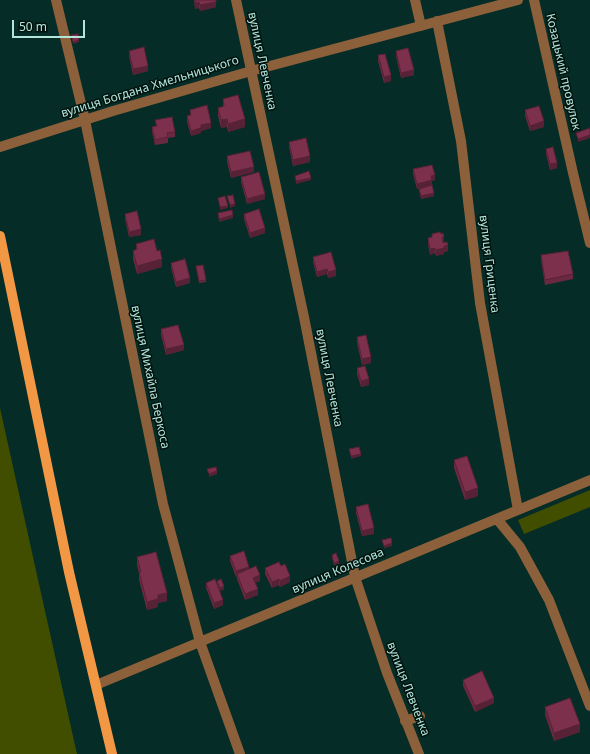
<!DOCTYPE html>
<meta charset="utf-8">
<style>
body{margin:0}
#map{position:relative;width:590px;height:754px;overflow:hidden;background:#052c26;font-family:"Noto Sans",sans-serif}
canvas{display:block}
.scale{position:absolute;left:12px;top:20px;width:73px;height:18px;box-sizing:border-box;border:2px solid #b3e6db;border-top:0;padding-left:5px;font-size:12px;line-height:14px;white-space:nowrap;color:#b3e6db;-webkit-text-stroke:3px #00130f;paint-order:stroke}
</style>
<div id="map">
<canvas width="590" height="754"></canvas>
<div class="scale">50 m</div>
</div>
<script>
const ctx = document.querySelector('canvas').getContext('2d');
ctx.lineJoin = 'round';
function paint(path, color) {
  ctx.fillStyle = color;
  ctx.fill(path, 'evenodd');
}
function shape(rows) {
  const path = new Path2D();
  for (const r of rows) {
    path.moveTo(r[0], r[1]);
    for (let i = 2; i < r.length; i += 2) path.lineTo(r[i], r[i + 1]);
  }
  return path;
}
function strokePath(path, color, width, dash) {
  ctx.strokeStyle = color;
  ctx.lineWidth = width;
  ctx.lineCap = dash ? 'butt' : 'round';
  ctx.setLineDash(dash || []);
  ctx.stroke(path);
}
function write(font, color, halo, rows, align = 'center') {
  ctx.font = font + ' "Noto Sans",sans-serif';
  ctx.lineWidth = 3;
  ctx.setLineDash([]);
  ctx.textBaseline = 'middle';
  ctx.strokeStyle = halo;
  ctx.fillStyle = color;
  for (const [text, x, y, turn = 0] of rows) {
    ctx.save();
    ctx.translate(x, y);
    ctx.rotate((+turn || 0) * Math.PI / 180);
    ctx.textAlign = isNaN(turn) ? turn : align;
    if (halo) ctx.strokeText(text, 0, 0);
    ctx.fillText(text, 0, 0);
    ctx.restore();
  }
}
paint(shape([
 [0,408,41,593,77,754,0,754],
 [590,490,590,507,524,534,518,520]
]), '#414e00');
strokePath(shape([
 [56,0,85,120,163,504,200,642,240,754],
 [236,0,304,317,355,577,387,673,419,754],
 [415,0,421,26],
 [534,0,573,173,590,243],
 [437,21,461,141,480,303,518,510],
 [0,147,113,111,251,71,518,0],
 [497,519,520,547,549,600,590,706],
 [96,685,590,480],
 [405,721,420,716]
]), '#8b603b', 10);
strokePath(shape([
 [0,236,69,572,112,754]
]), '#f29845', 10);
paint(shape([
 [194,0,216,0,216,7,200,11,199,8,195,9],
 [129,51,148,71,133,75,129,56],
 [396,51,414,75,401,78,396,56],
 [378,55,391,81,384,83,378,61],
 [223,99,245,127,228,132,227,127,221,128,218,116,218,108,223,106],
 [190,110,211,128,201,131,201,133,191,136,187,122,187,116,190,115],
 [525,110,544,127,530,131,525,116],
 [155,120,175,132,175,137,168,138,168,143,155,145,152,132,152,127,156,126],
 [289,142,310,162,293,166,289,147],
 [546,149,557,168,550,170,546,154],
 [227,156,254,172,231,178,227,162],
 [413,169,435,180,432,181,432,186,434,196,421,199,419,189,417,189,413,174],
 [241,177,265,199,247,204,241,182],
 [125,214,141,235,129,237,125,219],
 [244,214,265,233,250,238,244,219],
 [432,234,444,242,448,251,444,252,444,254,436,256,435,253,430,255,428,244,428,238,432,237],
 [136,244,157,251,162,267,137,274,133,259,133,251,136,250],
 [541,255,573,274,573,279,545,285,541,261],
 [313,257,336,276,328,278,327,274,317,277,313,262],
 [171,263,190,283,176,287,171,268],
 [196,266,206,280,206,282,199,283],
 [161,329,184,350,166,355,161,335],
 [357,337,371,363,362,365,357,343],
 [357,368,369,385,361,387,357,374],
 [454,460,478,496,465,500,454,468],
 [356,507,374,534,362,536,356,513],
 [332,555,339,564,334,565,332,558],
 [230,556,249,569,260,581,255,583,258,595,245,600,237,579,237,576,236,577,230,561],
 [137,557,167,601,158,603,158,607,147,610,139,580,139,573,137,565],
 [281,566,290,582,280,587,279,585,272,588,265,574,265,568],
 [217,581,224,589,220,591,217,584],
 [206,583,223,605,214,609,206,588],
 [463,680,494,703,475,712,463,686],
 [545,707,580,732,554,741,545,715]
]), '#6b2941');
paint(shape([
 [199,2,199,8,195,9,195,3],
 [216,2,216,7,200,11,200,5],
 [79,40,79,42,73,44,73,42],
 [148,66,148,71,133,75,133,69],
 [414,70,414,75,401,78,401,73],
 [391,75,391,81,384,83,384,77],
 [227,119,227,127,221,128,221,120],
 [245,119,245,127,228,132,228,124],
 [544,121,544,127,530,131,530,126],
 [211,123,211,128,201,131,201,133,191,136,191,131,201,125],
 [590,135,590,138,578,142,578,139],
 [310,156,310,162,293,166,293,160],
 [557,163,557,168,550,170,550,164],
 [254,167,254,172,231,178,231,172],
 [435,175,435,180,432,181,432,186,417,189,417,184,431,176],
 [311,178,311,180,296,184,296,181],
 [434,193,434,196,421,199,421,196],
 [265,194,265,199,247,204,247,199],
 [235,204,235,206,230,208,230,205],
 [228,206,228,208,220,210,220,207],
 [233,215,233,218,219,222,219,219],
 [265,228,265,233,250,238,250,233],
 [141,229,141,235,129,237,129,232],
 [442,237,444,237,444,242,442,243],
 [448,245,448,251,444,252,444,254,436,256,436,250,444,246],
 [435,248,435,253,430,255,430,249],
 [162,259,162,267,137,274,137,266],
 [327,269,327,274,317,277,317,272],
 [336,270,336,276,328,278,328,272],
 [190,278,190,283,176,287,176,282],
 [184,345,184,350,166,355,166,349],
 [371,357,371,363,362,365,362,359],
 [369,379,369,385,361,387,361,381],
 [361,454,361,456,351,459,351,456],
 [217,471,217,474,209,477,209,474],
 [478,488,478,496,465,500,465,492],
 [374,528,374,534,362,536,362,531],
 [392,543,392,546,384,548,384,546],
 [339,561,339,564,334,565,334,563],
 [249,567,249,572,237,574,237,576,236,577,236,571],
 [260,575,260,581,253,584,253,578],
 [290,576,290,582,280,587,280,581],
 [279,579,279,585,272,588,272,582],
 [224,586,224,589,220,591,220,588],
 [258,589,258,595,245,600,245,594],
 [167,593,167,601,158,603,158,607,147,610,147,602,158,595],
 [223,600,223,605,214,609,214,603],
 [494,698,494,703,475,712,475,706],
 [580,724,580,732,554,741,554,733]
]), '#572235');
const building = shape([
 [195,0,216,0,216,2,200,5,199,2,195,3,195,0],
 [78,34,79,40,73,42,71,35,78,34],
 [144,47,148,66,133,69,129,51,144,47],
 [408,48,414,70,401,73,396,51,408,48],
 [385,54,391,75,384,77,378,55,385,54],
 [238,95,245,119,228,124,227,119,221,120,218,108,224,106,223,99,238,95],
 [207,105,211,123,201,125,201,128,191,131,187,116,191,115,190,110,207,105],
 [539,106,544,121,530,126,525,110,539,106],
 [172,117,175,132,167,133,168,137,155,140,152,127,157,126,155,120,172,117],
 [590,128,590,135,578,139,576,133,590,128],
 [306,138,310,156,293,160,289,142,306,138],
 [553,147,557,163,550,164,546,149,553,147],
 [250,151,254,167,231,172,227,156,250,151],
 [432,165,435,175,431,176,432,180,417,184,413,169,432,165],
 [309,171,311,178,296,181,295,176,309,171],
 [259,172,265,194,247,199,241,177,259,172],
 [432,185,434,193,421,196,419,189,432,185],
 [233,195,235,204,230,205,227,196,233,195],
 [225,196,228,206,220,207,218,198,225,196],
 [259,209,265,228,250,233,244,214,259,209],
 [232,210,233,215,219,219,218,213,232,210],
 [137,211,141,229,129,232,125,214,137,211],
 [440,232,441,234,443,233,444,237,442,237,443,243,447,242,448,245,444,246,444,248,436,250,435,248,430,249,428,238,432,237,432,234,440,232],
 [154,239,157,251,160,250,162,259,137,266,133,251,137,249,136,244,154,239],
 [568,251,573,274,545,280,541,255,568,251],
 [331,252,336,270,328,272,327,269,317,272,313,257,331,252],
 [185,259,190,278,176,282,171,263,185,259],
 [203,265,206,280,199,281,196,266,203,265],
 [178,325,184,345,166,349,161,329,178,325],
 [366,335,371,357,362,359,357,337,366,335],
 [365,366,369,379,361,381,357,368,365,366],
 [359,447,361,454,351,456,349,449,359,447],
 [467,456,478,488,465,492,454,460,467,456],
 [216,467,217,471,209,474,207,469,216,467],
 [368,504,374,528,362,531,356,507,368,504],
 [391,538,392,543,384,546,382,540,391,538],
 [244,551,249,567,236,571,230,556,244,551],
 [156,552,167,593,158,595,158,599,147,602,139,572,141,572,137,557,156,552],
 [336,553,339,561,334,563,332,555,336,553],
 [279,562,281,566,285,564,290,576,280,581,279,579,272,582,265,568,279,562],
 [256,566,260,575,253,578,258,589,245,594,237,574,256,566],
 [215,579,223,600,214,603,206,583,215,579],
 [221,579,224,586,220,588,217,581,221,579],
 [482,671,494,698,475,706,463,680,482,671],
 [570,698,580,724,554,733,545,707,570,698]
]);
paint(building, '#7c304c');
strokePath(building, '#572235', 1);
write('12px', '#b3e6db', '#00130f', [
 ["вулиця Левченка",262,61,78],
 ["Козацький провулок",563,72,77],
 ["вулиця Богдана Хмельницького",150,87,-17],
 ["вулиця Гриценка",489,264,83],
 ["вулиця Михайла Беркоса",150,377,78],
 ["вулиця Левченка",329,378,79],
 ["вулиця Колесова",338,571,-23],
 ["вулиця Левченка",408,689,69]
]);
</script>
